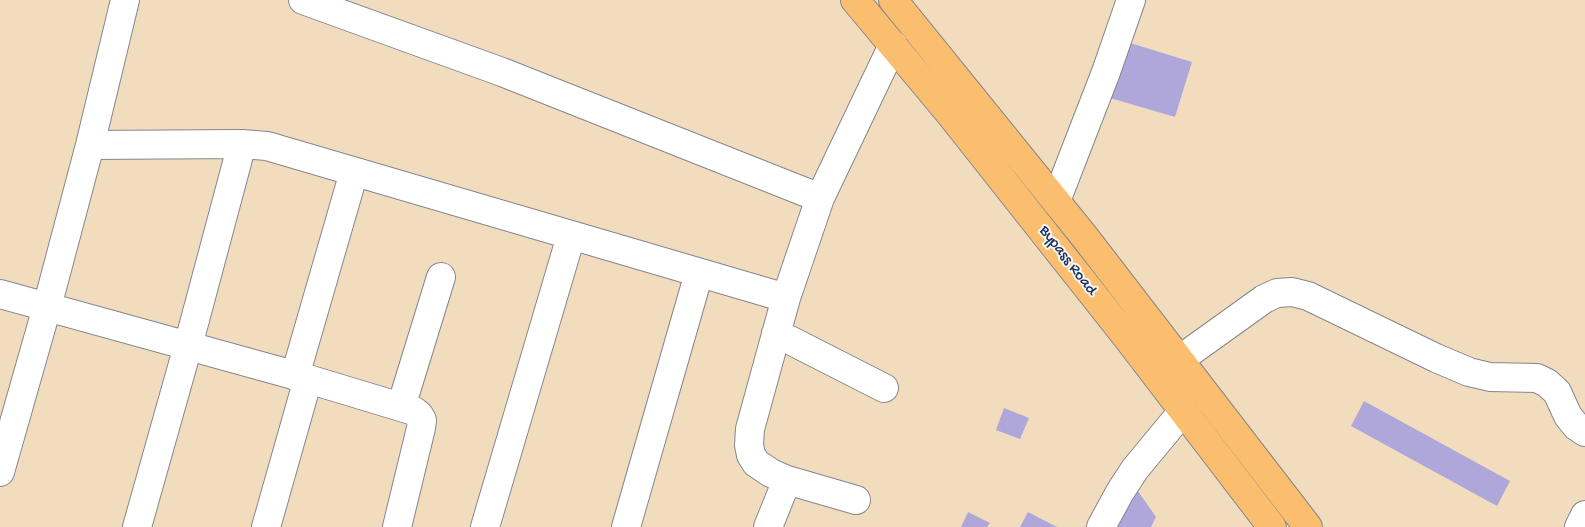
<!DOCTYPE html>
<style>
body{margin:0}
canvas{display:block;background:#f1ddbe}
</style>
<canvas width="1585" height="527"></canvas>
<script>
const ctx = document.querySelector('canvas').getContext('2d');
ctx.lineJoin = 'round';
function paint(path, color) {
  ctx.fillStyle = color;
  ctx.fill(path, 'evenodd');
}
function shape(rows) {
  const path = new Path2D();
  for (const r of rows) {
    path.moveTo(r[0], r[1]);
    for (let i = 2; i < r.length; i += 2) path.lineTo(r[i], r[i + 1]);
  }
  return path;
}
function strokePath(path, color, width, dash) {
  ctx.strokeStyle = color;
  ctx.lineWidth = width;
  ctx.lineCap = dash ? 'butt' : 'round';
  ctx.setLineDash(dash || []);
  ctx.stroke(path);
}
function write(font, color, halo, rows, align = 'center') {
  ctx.font = font + ' "Gochi Hand",sans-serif';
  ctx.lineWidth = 4;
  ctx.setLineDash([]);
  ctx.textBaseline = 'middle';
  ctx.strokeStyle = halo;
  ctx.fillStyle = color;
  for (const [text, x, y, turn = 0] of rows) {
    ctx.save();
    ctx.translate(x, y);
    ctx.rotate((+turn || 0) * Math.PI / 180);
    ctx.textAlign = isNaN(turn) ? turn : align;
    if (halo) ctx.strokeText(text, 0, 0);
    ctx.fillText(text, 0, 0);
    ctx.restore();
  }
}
paint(shape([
 [1127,42,1192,62,1175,117,1110,98],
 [1364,401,1510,481,1497,506,1351,426],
 [1004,408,1029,418,1020,439,996,430],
 [1133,484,1156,517,1151,527,1112,527],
 [968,512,990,523,987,527,961,527],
 [1028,512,1057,527,1020,527]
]), '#afa7d9');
const minor = shape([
 [303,0,502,72,820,198],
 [90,145,242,144,267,146,786,298],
 [1056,201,1106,72,1131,0],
 [0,294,308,379,414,411,419,415,422,420,421,428,397,527],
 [776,333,884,388],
 [1179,360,1264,299,1277,293,1292,292,1308,296,1436,358,1469,372,1490,377,1537,378,1547,383,1557,392,1568,416,1576,426,1585,432],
 [295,376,354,172],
 [401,407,441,277],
 [0,472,47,307,90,145,125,0],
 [856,500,787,480,771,473,756,463,751,455,749,445,750,429,786,298,820,198,893,45],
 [137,527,188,346,242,144],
 [266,527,308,379],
 [485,527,571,236],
 [626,527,699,273],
 [768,527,787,480],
 [1101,527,1120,492,1135,469,1183,411],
 [1579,527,1585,515]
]);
const major = shape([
 [855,0,951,115,1129,340,1272,527],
 [893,0,1084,236,1308,527]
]);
strokePath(minor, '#86868e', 30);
strokePath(major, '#86868e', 30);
strokePath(minor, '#fff', 28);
strokePath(major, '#fbbd6e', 28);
write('16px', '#1b2f5e', '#f6f6f2', [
 ["Bypass Road",1067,261,52]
]);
</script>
